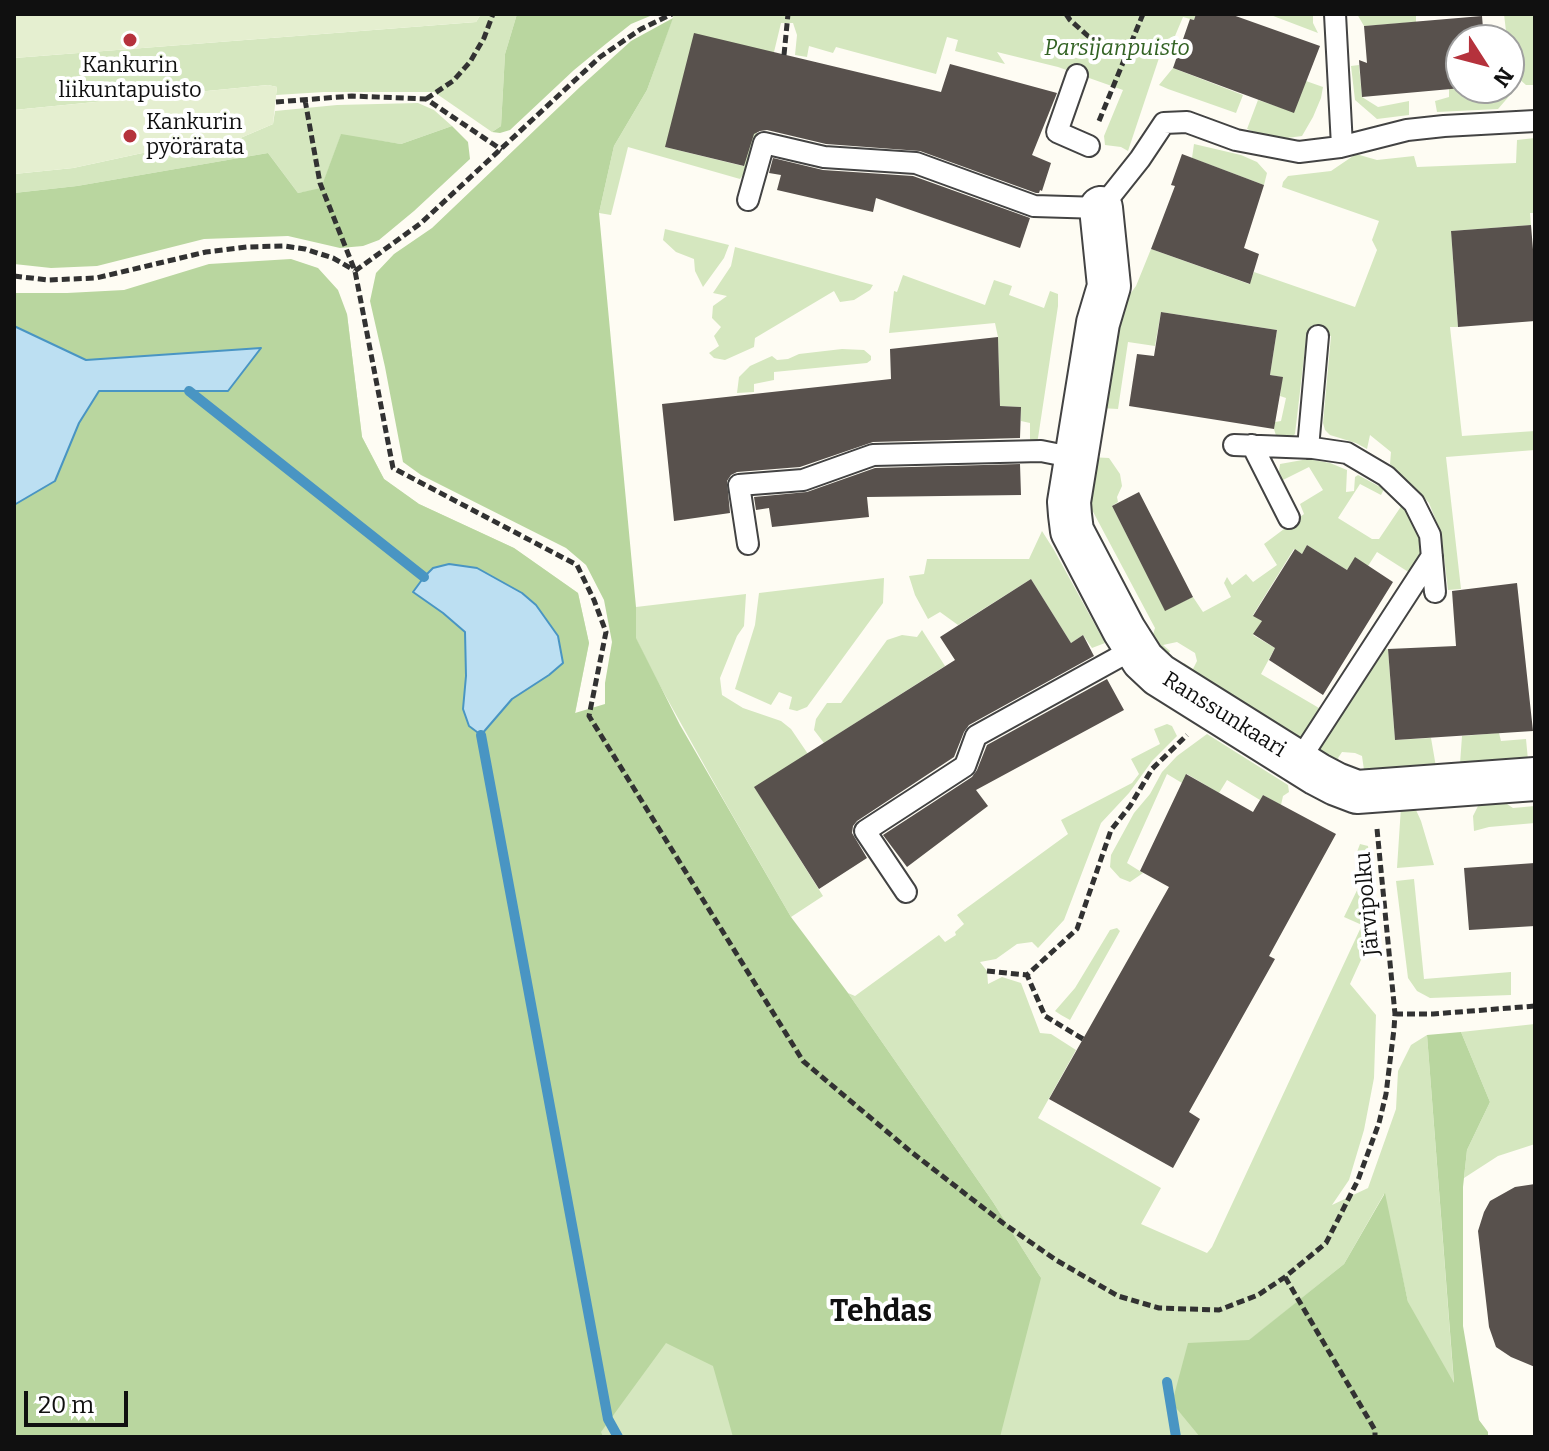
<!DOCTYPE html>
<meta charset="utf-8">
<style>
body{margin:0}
#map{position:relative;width:1549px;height:1451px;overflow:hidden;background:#fefcf3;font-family:Bitter,serif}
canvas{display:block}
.frame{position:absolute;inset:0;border:16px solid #101010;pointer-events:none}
.north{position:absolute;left:1445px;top:24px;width:80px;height:80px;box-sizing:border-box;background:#fff;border:2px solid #9f9f9f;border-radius:50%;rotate:126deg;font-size:22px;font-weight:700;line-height:32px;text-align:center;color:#101010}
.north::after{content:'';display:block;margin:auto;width:28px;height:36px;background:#b5323c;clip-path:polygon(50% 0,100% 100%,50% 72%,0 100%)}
.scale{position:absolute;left:24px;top:1391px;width:104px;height:36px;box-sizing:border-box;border:4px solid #101010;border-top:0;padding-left:10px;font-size:24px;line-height:28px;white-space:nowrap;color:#101010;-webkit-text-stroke:6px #fff;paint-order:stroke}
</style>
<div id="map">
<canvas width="1549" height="1451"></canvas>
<div class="frame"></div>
<div class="north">N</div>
<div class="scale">20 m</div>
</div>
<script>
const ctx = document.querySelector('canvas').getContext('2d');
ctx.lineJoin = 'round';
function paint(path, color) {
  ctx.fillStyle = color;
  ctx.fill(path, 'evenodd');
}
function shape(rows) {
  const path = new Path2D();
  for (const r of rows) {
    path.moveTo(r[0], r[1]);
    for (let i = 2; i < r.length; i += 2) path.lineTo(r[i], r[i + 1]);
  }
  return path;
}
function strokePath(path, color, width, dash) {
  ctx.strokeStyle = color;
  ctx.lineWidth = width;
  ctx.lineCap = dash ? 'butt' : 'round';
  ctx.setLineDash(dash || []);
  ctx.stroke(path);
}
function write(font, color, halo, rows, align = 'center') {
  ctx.font = font + ' Bitter,serif';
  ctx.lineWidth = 8;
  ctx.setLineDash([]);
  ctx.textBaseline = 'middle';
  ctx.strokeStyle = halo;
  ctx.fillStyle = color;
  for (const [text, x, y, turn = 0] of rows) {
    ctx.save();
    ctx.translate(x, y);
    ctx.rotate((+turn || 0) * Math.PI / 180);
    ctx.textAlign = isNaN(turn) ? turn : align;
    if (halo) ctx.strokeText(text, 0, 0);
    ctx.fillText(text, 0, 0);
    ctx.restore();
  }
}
paint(shape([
 [481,14,517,14,505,54,501,126,492,132,434,92,324,92,276,95,277,87,268,85,14,110,14,58,476,22],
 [674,14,1196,14,1194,20,1183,17,1175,36,1165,40,1128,151,1121,147,1105,145,1104,136,1123,90,1058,67,997,52,1005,64,955,51,958,40,947,37,936,74,836,47,833,53,809,46,807,57,795,55,797,35,793,23,781,23,774,52,665,147,743,166,753,127,758,128,749,166,740,179,628,147,611,215,599,213,614,146,647,90],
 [1268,14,1313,14,1313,23,1318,33],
 [1357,14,1416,14,1416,22,1364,26],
 [1504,14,1535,14,1535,85,1526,85,1518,78,1517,87,1498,109,1437,112,1435,101,1449,97,1449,89,1509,88,1509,40,1507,40],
 [1359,65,1362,97,1378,107,1409,101,1409,115,1377,119,1355,100,1351,66],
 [1173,68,1243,95,1236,113,1168,89,1159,85],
 [1306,81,1323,87,1321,98,1313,117,1302,136,1287,138,1265,136,1247,129,1258,100,1294,112],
 [418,103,434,110,452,126,401,144,341,135,321,189,298,193,268,153,77,186,14,193,14,174,73,168,161,149,217,148,273,124,275,111,337,105],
 [1535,138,1535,213,1530,213,1531,225,1451,231,1458,327,1450,327,1462,436,1535,431,1535,450,1446,457,1461,589,1448,590,1441,533,1429,503,1390,464,1391,452,1370,435,1367,449,1356,443,1330,435,1325,430,1323,423,1331,336,1307,332,1295,434,1289,440,1277,439,1274,429,1275,422,1281,421,1286,398,1280,396,1282,377,1270,375,1277,330,1161,312,1155,346,1128,342,1118,409,1100,408,1119,309,1136,286,1151,249,1249,284,1254,272,1355,307,1377,250,1372,240,1379,221,1282,187,1283,182,1288,176,1331,171,1356,154,1377,160,1414,156,1417,167,1516,163,1517,140],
 [1194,144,1241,155,1257,162,1267,173,1264,185,1192,158],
 [665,229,729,245,724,258,703,287,695,271,694,259,676,252,663,240],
 [735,247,873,285,870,290,854,300,840,302,834,291,755,338,754,347,725,360,714,358,709,353,719,346,714,336,721,327,712,318,713,306,727,296,713,293,731,266],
 [903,275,985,305,994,280,1012,286,1009,295,1044,308,1050,291,1058,294,1058,306,1038,438,1036,444,1030,447,1030,423,1021,421,1021,407,1000,406,998,337,995,323,889,333,894,291,897,292],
 [347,314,362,437,384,479,419,504,514,548,578,593,589,643,575,714,1041,1278,993,1202,848,993,855,996,939,935,945,942,956,935,955,932,964,924,957,915,1068,834,1061,820,1132,783,1139,774,1131,759,1160,744,1154,729,1167,724,1172,726,1177,736,1152,761,1129,793,1101,823,1064,920,1038,948,1032,942,1017,944,996,959,980,962,987,971,988,984,1002,977,1021,983,1040,1033,1051,1034,1076,1050,1038,1118,1161,1188,1141,1224,1207,1253,1212,1247,1362,925,1344,917,1361,882,1357,852,1360,844,1368,846,1373,894,1371,938,1350,984,1376,1015,1374,1078,1364,1130,1349,1180,1332,1205,1368,1188,1396,1109,1398,1071,1411,1045,1427,1035,1458,1437,14,1437,14,505,79,423],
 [1384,1194,1408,1302,1251,1339,1344,1264],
 [842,349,864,350,871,356,871,360,867,363,774,372,774,380,754,384,754,392,737,393,739,377,750,366,772,356,777,360,788,359,799,354],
 [1089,457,1109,458,1120,474,1122,486,1117,497,1118,502,1112,506,1165,610,1193,597,1203,612,1231,597,1224,583,1227,577,1232,585,1246,574,1253,582,1277,565,1264,544,1304,514,1300,504,1323,490,1309,467,1283,480,1279,472,1280,464,1308,459,1330,463,1347,470,1346,492,1354,491,1355,477,1358,475,1384,489,1381,495,1360,484,1338,518,1372,539,1379,539,1402,505,1412,518,1418,532,1421,546,1419,560,1410,573,1377,552,1368,566,1355,558,1347,570,1307,545,1302,554,1294,549,1253,615,1262,621,1253,635,1275,648,1261,674,1319,708,1303,738,1295,743,1178,670,1184,663,1193,669,1197,661,1195,653,1177,642,1163,645,1170,651,1165,661,1152,638,1155,628,1083,493],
 [1042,531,1054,550,1105,643,1092,648,1083,635,1071,643,1031,579,958,625,940,612,928,619,915,595,909,576,924,574,927,559,1029,559],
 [884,578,883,603,807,707,797,711,789,709,792,697,779,692,771,705,735,689,755,625,759,593],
 [746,594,744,626,737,636,720,678,722,695,743,708,781,721,791,729,808,754,755,788,823,896,791,917,726,804,660,686,636,639,636,607],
 [922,630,945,666,824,743,814,730,816,719,827,703,841,703,887,640,902,635,917,637],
 [1388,649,1395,740,1431,738,1436,767,1364,770,1362,756,1355,753,1342,752,1338,758,1340,762,1336,769,1315,757,1381,650],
 [1499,733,1501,741,1526,739,1528,760,1460,764,1462,736],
 [1207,734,1288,785,1289,792,1283,796,1281,805,1263,795,1260,800,1227,780,1219,793,1187,774,1182,783,1167,774,1127,863,1143,873,1130,882,1120,878,1110,867,1111,855,1134,813,1150,794,1162,772,1177,756],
 [1504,802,1513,808,1535,806,1535,823,1489,827,1474,831,1473,816,1479,804],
 [1411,806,1416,810,1421,821,1434,865,1397,868,1401,807],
 [1414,879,1424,979,1511,972,1511,995,1430,998,1417,991,1408,978,1396,881],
 [1117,928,1120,931,1070,1020,1061,1015,1055,1011,1075,988,1110,930],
 [1535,1024,1535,1144,1498,1156,1464,1178,1467,1150,1490,1102,1461,1032]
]), '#d5e7bf');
paint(shape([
 [517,14,655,14,631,24,607,43,574,70,510,130,500,133,492,132,501,126,505,54],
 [673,18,647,90,614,146,599,213,636,607,636,638,680,725,791,917,848,993,993,1202,1041,1278,1000,1437,733,1437,713,1366,666,1343,601,1432,603,1437,14,1437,14,505,55,481,79,423,99,391,228,391,260,348,86,360,14,326,14,293,67,293,124,290,209,264,291,259,318,268,338,290,347,314,362,437,384,479,419,504,514,548,578,593,589,643,575,713,605,704,605,683,612,642,604,600,586,565,566,548,421,475,403,462,385,367,370,301,376,273,394,254,432,228,581,86,631,41],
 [452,126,468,142,470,159,414,211,379,240,363,246,340,248,288,236,204,239,97,266,51,268,14,264,14,193,77,186,268,153,298,193,321,188,341,134,401,144],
 [1461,1032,1490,1102,1467,1150,1463,1187,1463,1326,1479,1420,1488,1432,1488,1437,1200,1437,1172,1403,1188,1343,1249,1340,1344,1264,1385,1193,1408,1302,1454,1383,1427,1035]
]), '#b9d69f');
paint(shape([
 [14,14,481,14,476,22,14,58],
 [268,85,277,87,273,124,217,148,161,149,73,168,14,174,14,110]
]), '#e5efd0');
const water = shape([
 [14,326,86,360,261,348,228,391,99,391,79,423,55,481,14,505,14,326],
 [449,564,477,568,522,593,536,605,558,636,563,663,549,675,512,699,481,735,469,726,463,709,466,676,465,632,443,613,413,592,424,577,433,568,449,564]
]);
paint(water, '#bcdff2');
strokePath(water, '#4995c3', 2);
strokePath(shape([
 [189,391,424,577],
 [481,735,608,1419,618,1437],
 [1167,1382,1176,1437]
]), '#4995c3', 10);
paint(shape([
 [1196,14,1230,14,1320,46,1294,113,1173,68,1190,19,1194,20],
 [1482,16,1484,40,1461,40,1462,88,1362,97,1359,60,1367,63,1364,26],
 [694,33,941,92,950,64,1057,93,1032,155,1051,163,1042,191,1040,190,1039,193,1036,193,920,151,826,144,767,130,760,131,754,134,744,166,665,147],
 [1182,154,1264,185,1244,248,1259,254,1250,284,1151,249,1175,186,1171,185],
 [773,158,823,170,913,176,1030,218,1020,248,876,198,873,212,777,190,781,175,769,173],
 [1531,225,1535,274,1535,321,1458,327,1451,231],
 [1161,312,1277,330,1270,375,1283,377,1274,429,1129,406,1137,354,1154,356],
 [998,337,1000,406,1021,407,1020,438,873,442,800,467,737,472,731,475,727,481,730,513,674,521,662,404,891,379,890,349],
 [1020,464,1021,495,867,497,869,517,772,527,769,508,756,510,754,497,807,492,875,468],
 [1139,492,1193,597,1165,611,1112,506],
 [1307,545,1347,570,1355,557,1393,582,1323,695,1269,660,1275,648,1253,634,1262,621,1253,616,1295,549,1302,554],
 [1031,579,1071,643,1083,635,1094,656,969,725,964,732,954,757,857,821,853,826,852,833,867,858,819,889,754,787,955,660,940,637],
 [1517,583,1533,731,1395,740,1388,649,1456,646,1452,591],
 [1107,679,1124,710,976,790,988,806,907,867,883,835,972,777,977,770,987,745],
 [1186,774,1253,812,1263,795,1336,834,1269,956,1275,959,1189,1112,1200,1119,1173,1168,1049,1099,1169,887,1140,871],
 [1535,863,1535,926,1469,930,1464,868],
 [1535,1184,1535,1367,1511,1357,1496,1347,1489,1327,1478,1231,1484,1212,1490,1201,1515,1187]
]), '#58514d');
const lane = shape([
 [1335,14,1342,146],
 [1077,75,1057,132,1089,146],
 [748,200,764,143,824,157,916,163,1034,206,1101,208,1140,159,1164,123,1187,122,1236,140,1299,152,1340,147,1407,130,1444,126,1535,121],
 [1234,445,1313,448,1347,453,1386,476,1414,503,1430,535,1435,592],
 [1252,445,1289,518],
 [1308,448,1318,336],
 [748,544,739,485,803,480,873,455,1041,451,1076,458],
 [1298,762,1432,556],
 [906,892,865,831,965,766,976,736,1119,657,1137,651]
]);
const street = shape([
 [1101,208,1109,286,1098,323,1069,502,1070,515,1072,531,1124,630,1143,660,1159,675,1317,774,1336,784,1357,792,1535,779]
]);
strokePath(lane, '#434343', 24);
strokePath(street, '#434343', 46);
strokePath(shape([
 [1066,14,1070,20,1088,36,1128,51],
 [784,55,788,14],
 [426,99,453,81,470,62,484,38,493,14],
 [305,100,320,183,355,271,393,468,577,565,594,600,606,632,589,716,803,1061,910,1151,1003,1223,1056,1260,1118,1296,1159,1308,1219,1310,1258,1295,1285,1277,1326,1243,1358,1180,1379,1123,1386,1094,1394,1029,1395,1014,1377,829],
 [276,102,352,96,426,99,502,150],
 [1099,121,1143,14],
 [355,271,421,223,600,57,641,29,672,14],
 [14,276,48,280,96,278,206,252,247,247,284,246,305,249,333,258,354,270],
 [987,971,1027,975],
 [1395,1014,1433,1014,1535,1006],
 [1083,1039,1045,1016,1027,975,1077,929,1111,830,1130,806,1152,769,1187,735],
 [1285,1277,1375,1430,1375,1437]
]), '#323232', 5, [8, 4]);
strokePath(lane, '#fff', 20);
strokePath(street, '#fff', 42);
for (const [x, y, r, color] of [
 [130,40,8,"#b5323c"],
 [130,136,8,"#b5323c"]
]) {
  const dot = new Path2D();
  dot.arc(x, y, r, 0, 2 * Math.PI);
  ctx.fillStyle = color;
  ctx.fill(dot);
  strokePath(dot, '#fff', 3);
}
write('italic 22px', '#336324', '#fff', [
 ["Parsijanpuisto",1117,49]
]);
write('22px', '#101010', '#fff', [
 ["Kankurin",130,66],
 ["liikuntapuisto",130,91],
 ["Kankurin",146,123,"left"],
 ["pyörärata",146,148,"left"]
]);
write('22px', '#101010', '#fff', [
 ["Ranssunkaari",1224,715,32],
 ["Järvipolku",1368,904,-95]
]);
write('bold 30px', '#101010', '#fff', [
 ["Tehdas",881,1313]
]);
</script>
